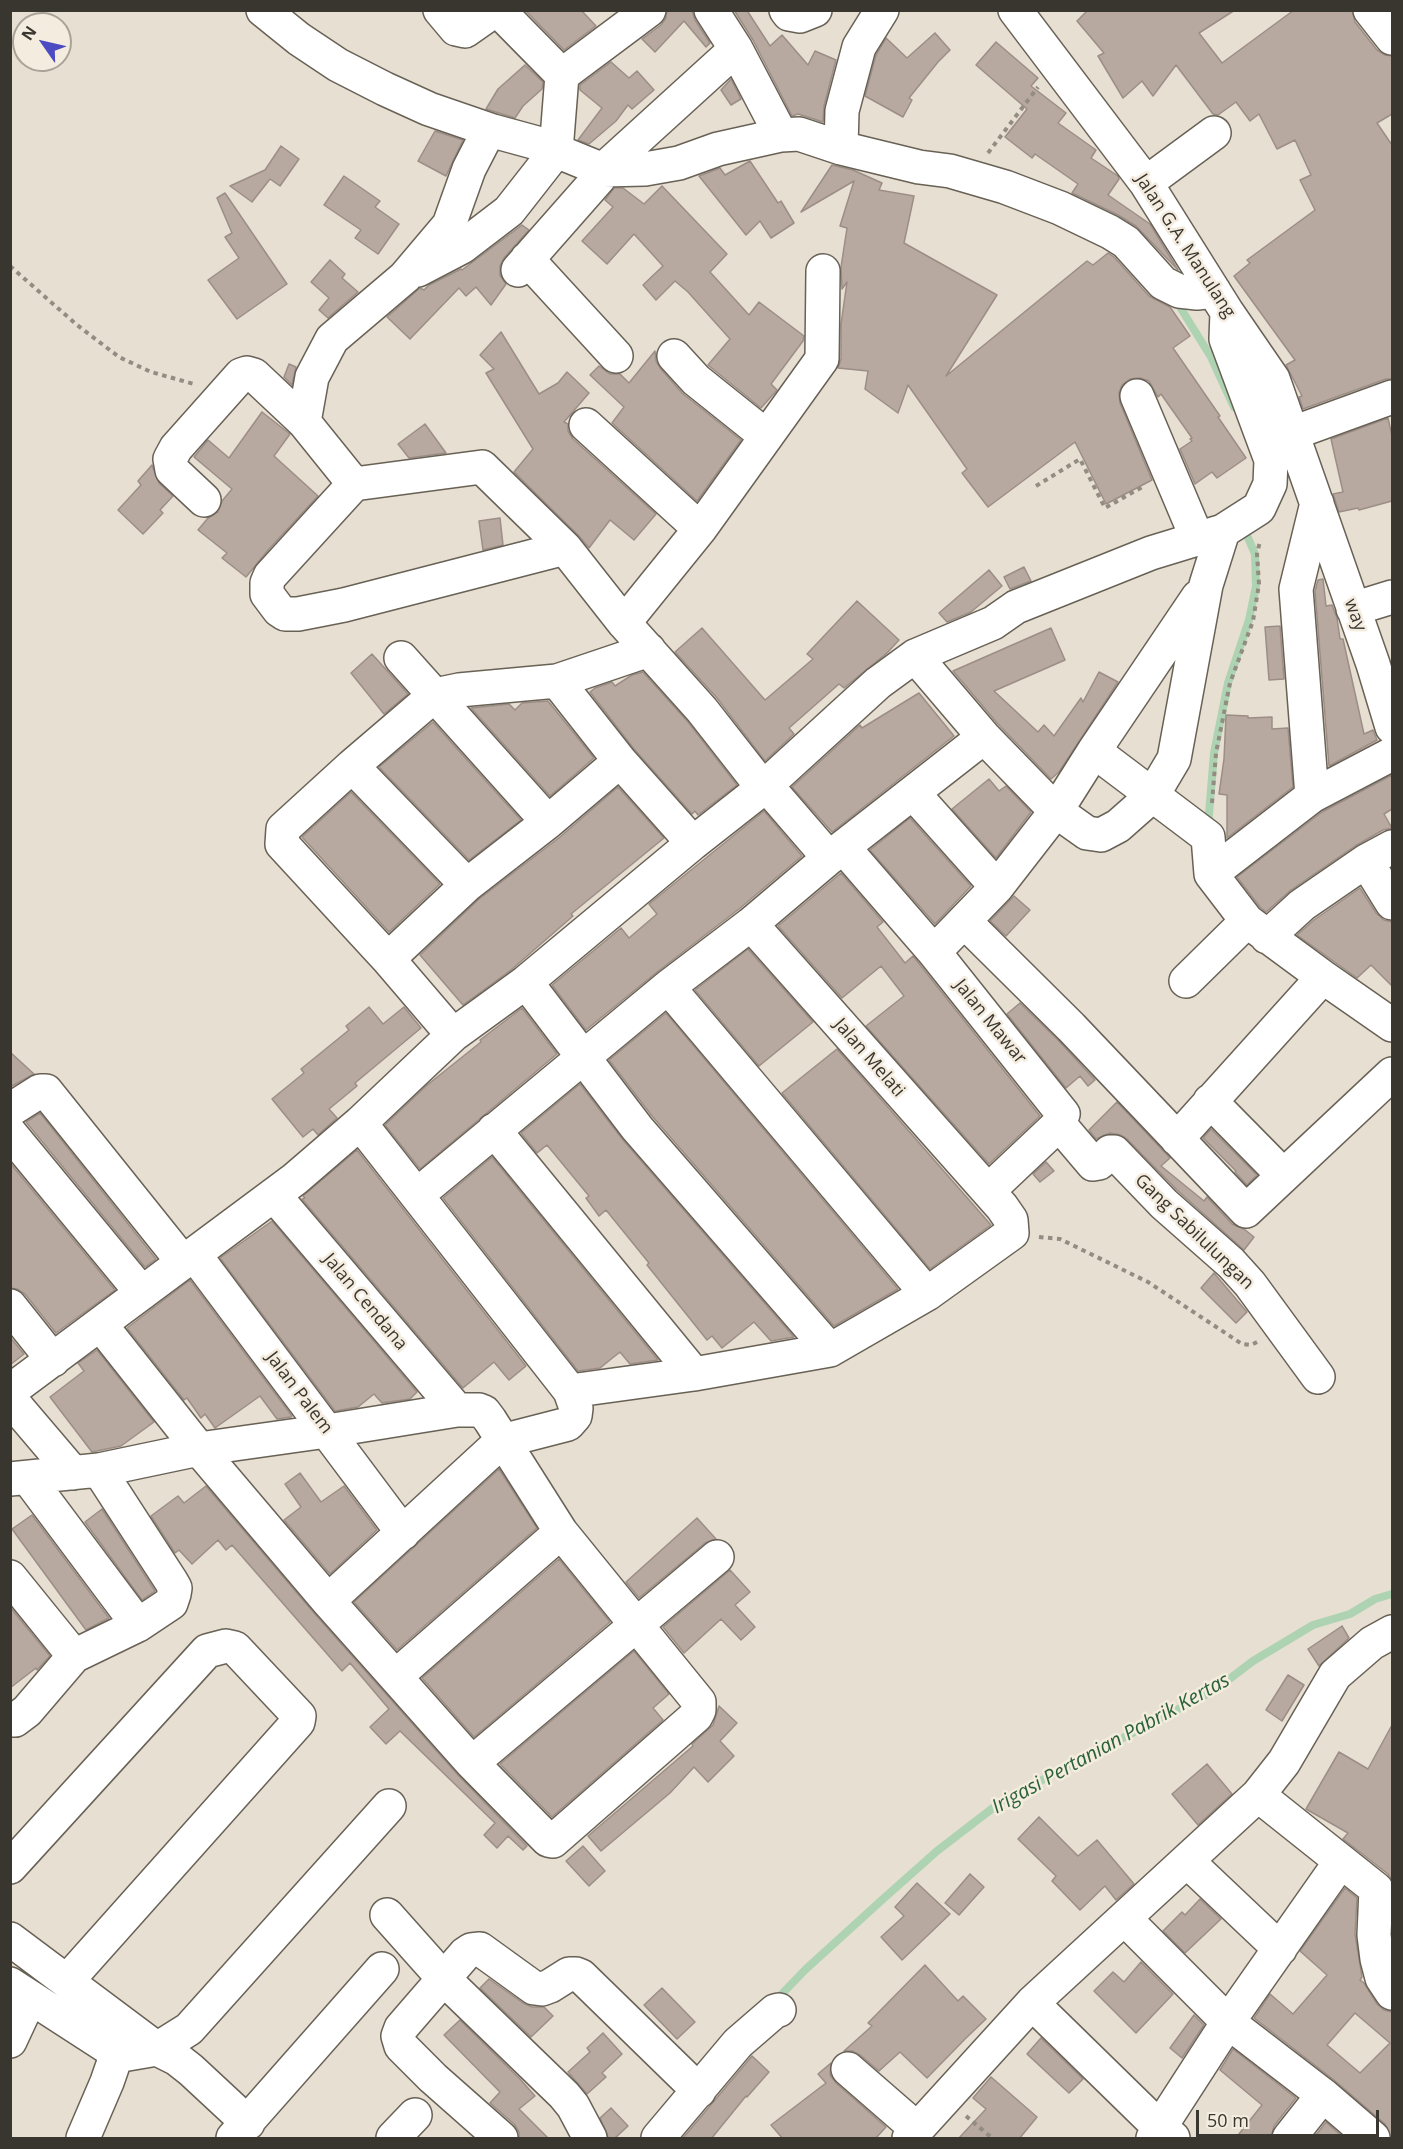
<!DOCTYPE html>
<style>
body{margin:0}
#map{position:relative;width:1403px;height:2149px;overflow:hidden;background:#e7dfd1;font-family:"Open Sans",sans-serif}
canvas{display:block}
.frame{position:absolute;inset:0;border:12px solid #393630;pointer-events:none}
.north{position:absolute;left:12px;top:12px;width:60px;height:60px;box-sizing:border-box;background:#f4ecde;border:2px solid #a9a398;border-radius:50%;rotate:304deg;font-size:16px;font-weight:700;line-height:24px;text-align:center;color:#393630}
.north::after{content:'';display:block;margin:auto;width:21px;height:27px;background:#4c4bc1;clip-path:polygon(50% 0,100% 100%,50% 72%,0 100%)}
.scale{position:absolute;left:1196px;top:2110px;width:183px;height:27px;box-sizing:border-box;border:3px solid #393630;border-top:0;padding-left:8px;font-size:18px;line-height:21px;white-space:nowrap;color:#393630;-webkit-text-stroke:4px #f4ecde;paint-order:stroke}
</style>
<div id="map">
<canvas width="1403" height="2149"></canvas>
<div class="frame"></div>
<div class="north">N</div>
<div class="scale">50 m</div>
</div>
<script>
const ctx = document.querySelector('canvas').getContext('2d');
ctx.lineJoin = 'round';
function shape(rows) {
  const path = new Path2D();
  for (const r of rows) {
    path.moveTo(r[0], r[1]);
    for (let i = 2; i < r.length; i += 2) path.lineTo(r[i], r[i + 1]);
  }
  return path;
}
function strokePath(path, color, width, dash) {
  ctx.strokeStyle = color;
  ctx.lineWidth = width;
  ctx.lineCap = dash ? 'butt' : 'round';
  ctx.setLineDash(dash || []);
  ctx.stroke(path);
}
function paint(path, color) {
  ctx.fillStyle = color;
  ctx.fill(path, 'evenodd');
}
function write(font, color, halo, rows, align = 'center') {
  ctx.font = font + ' "Open Sans",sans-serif';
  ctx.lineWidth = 5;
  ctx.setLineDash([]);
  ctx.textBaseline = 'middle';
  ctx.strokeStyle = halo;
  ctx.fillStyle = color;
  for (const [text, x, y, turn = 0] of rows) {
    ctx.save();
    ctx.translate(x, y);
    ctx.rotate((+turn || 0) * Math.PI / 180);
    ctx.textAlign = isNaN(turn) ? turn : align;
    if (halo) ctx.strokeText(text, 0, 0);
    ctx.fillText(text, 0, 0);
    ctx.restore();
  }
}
strokePath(shape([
 [1175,299,1211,357,1234,407],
 [1208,826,1214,753,1228,683,1249,620,1256,586,1255,554,1246,533],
 [776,2000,806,1969,883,1899,937,1851,1002,1801,1215,1690,1253,1661,1313,1625,1350,1614,1375,1599,1392,1594]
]), '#add3b3', 8);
const building = shape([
 [525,10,581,10,596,26,564,50,525,10],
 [667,10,692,10,695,20,710,43,706,47,684,21,655,52,642,39,661,25,666,18,667,10],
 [734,10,749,10,748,12,770,46,782,35,808,65,815,51,836,60,824,106,823,122,798,114,792,116,753,40,734,10],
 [1088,10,1235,10,1199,33,1222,63,1294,10,1352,10,1355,22,1377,50,1385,55,1392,56,1392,114,1377,123,1392,145,1392,379,1386,379,1303,409,1299,397,1302,396,1286,365,1295,360,1234,276,1250,263,1247,260,1315,210,1300,180,1311,175,1295,140,1277,149,1259,114,1250,121,1236,102,1218,115,1213,114,1176,65,1153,96,1142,81,1123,98,1098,56,1104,53,1077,21,1088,10],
 [935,33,950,50,938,62,909,98,912,100,903,117,865,96,876,55,886,38,907,58,935,33],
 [996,42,1038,78,1031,86,1066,113,1058,123,1096,150,1091,158,1118,176,1119,179,1108,195,1150,224,1178,270,1136,226,1118,215,1072,193,1078,184,1035,154,1032,158,1005,137,1027,109,976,65,996,42],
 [611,62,629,78,637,71,654,90,632,109,628,105,616,121,589,144,578,140,602,108,580,90,580,85,611,62],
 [525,65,543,82,542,89,523,106,515,118,486,109,498,89,525,65],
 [731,79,741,99,731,105,721,90,731,79],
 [435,131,463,140,446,176,418,161,435,131],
 [281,146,299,159,280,186,270,179,252,202,230,186,265,170,281,146],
 [750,161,778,203,781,201,794,223,771,238,760,221,746,235,699,176,720,168,725,175,750,161],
 [832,165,853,170,882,183,879,190,914,196,904,243,997,295,946,376,1087,261,1093,265,1108,253,1114,257,1149,296,1170,307,1190,336,1173,348,1220,416,1218,417,1246,458,1217,478,1212,472,1195,484,1180,449,1192,441,1190,439,1192,438,1161,394,1158,397,1149,381,1140,378,1130,379,1122,385,1119,393,1120,403,1152,480,1106,504,1075,442,988,507,962,473,967,469,908,385,898,413,865,389,868,371,838,368,841,359,841,324,847,282,842,289,841,267,847,228,840,226,854,181,801,212,832,165],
 [344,176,380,201,375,207,399,224,378,254,355,238,361,230,324,205,344,176],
 [662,186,727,254,710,272,749,315,759,302,804,336,803,341,771,384,777,390,761,408,708,365,730,339,688,292,675,281,656,300,643,285,663,266,634,234,607,264,582,241,613,207,605,200,614,188,623,188,644,204,662,186],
 [225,193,287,284,237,319,208,280,239,258,225,237,232,233,217,198,225,193],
 [522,225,529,230,504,258,500,266,500,275,506,284,491,305,476,287,466,296,459,288,410,339,387,317,420,288,424,290,429,285,461,269,462,270,522,225],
 [330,260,345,274,342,278,358,292,328,318,319,310,329,298,311,282,330,260],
 [501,332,539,394,558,383,567,372,589,393,564,422,568,424,568,431,573,439,656,514,634,540,610,520,589,548,578,535,514,472,533,449,486,373,494,369,480,355,501,332],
 [655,351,656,361,660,368,682,393,741,440,697,501,612,423,624,407,590,375,599,366,610,374,620,374,629,383,655,351],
 [289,364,296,367,292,385,284,377,289,364],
 [262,412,290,434,274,456,318,496,269,549,246,577,222,558,227,553,198,530,208,518,218,512,222,501,232,489,194,457,208,440,229,458,262,412],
 [1388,418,1392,436,1392,501,1359,510,1358,508,1339,512,1333,494,1343,492,1331,439,1388,418],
 [425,424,446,453,409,458,398,444,425,424],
 [152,465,159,483,173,496,160,510,163,513,143,534,118,510,141,485,138,481,152,465],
 [500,518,503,545,483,550,479,521,500,518],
 [1024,567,1031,581,1010,589,1004,577,1024,567],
 [989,570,1002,586,971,612,947,622,939,613,989,570],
 [1323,579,1326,606,1332,605,1337,618,1340,639,1343,639,1364,734,1373,730,1377,740,1329,766,1315,591,1318,580,1323,579],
 [857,601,899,640,887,653,844,688,839,684,789,728,794,734,765,761,717,698,675,652,702,628,765,700,813,659,807,654,857,601],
 [1280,626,1284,679,1269,680,1265,627,1280,626],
 [1051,628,1065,660,994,691,1038,732,1044,725,1054,736,1081,698,1083,702,1099,672,1118,682,1059,772,1051,779,998,724,953,671,1051,628],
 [372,654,408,694,384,714,351,673,372,654],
 [643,672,688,722,737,785,698,815,695,811,692,814,634,749,590,692,595,688,612,682,615,686,632,675,643,672],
 [919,693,954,736,832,832,792,787,860,725,862,728,919,693],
 [548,701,594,758,550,796,471,708,509,704,515,710,522,703,548,701],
 [1226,715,1248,716,1248,718,1272,717,1272,729,1288,728,1293,787,1227,838,1227,795,1219,794,1224,759,1226,715],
 [433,722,521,820,469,860,379,767,433,722],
 [1392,775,1392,809,1384,814,1392,828,1383,830,1355,846,1291,890,1266,912,1260,907,1237,877,1322,812,1392,775],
 [989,779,999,791,1006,786,1031,812,996,858,952,809,989,779],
 [618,787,664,838,571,914,573,916,511,970,463,1005,420,955,479,899,560,837,618,787],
 [351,792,440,884,389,932,302,837,351,792],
 [764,811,802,856,739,909,657,972,586,1030,552,985,621,928,629,938,657,914,649,904,764,811],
 [910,818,971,886,935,924,870,850,910,818],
 [841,873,883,922,877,927,905,963,913,956,1040,1116,989,1164,866,1026,904,996,881,966,842,998,778,926,841,873],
 [1360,888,1376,913,1384,920,1392,922,1392,986,1371,965,1357,978,1297,935,1314,920,1360,888],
 [1014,896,1030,910,1006,936,990,921,1014,896],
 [748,949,813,1022,759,1066,695,990,748,949],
 [1020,1003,1058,1040,1095,1080,1088,1086,1080,1076,1066,1088,1007,1014,1020,1003],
 [369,1007,383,1024,404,1007,421,1028,355,1083,357,1086,329,1109,337,1118,318,1135,313,1129,303,1137,272,1099,304,1073,301,1069,349,1030,346,1026,369,1007],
 [522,1008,557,1054,420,1169,385,1125,426,1086,481,1042,480,1040,522,1008],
 [666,1013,898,1289,834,1326,652,1116,609,1060,666,1013],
 [837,1049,991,1225,930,1269,782,1093,837,1049],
 [10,1052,34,1074,10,1087,10,1052],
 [580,1084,623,1140,794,1337,771,1341,754,1322,722,1348,712,1336,707,1340,647,1265,649,1263,606,1210,599,1216,586,1198,589,1196,547,1145,537,1153,521,1133,580,1084],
 [1117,1102,1170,1158,1161,1166,1204,1201,1207,1197,1232,1224,1244,1229,1254,1237,1244,1250,1177,1190,1127,1139,1121,1135,1110,1133,1096,1139,1089,1130,1117,1102],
 [40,1113,156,1259,145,1267,26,1122,40,1113],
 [1211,1129,1257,1175,1247,1185,1235,1172,1236,1171,1203,1138,1211,1129],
 [357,1150,526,1366,509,1380,494,1362,463,1388,302,1199,305,1198,303,1196,357,1150],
 [492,1157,658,1360,630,1364,620,1352,600,1368,578,1371,443,1198,492,1157],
 [1046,1162,1054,1171,1040,1182,1033,1174,1046,1162],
 [10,1163,115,1290,56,1333,25,1294,17,1289,10,1288,10,1163],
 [272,1221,417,1392,410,1399,382,1403,374,1394,358,1407,335,1411,220,1258,272,1221],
 [1214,1273,1247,1312,1236,1323,1201,1288,1214,1273],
 [190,1280,292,1416,291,1417,277,1419,260,1396,215,1428,205,1414,201,1418,187,1398,184,1400,127,1328,190,1280],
 [10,1337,24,1354,10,1365,10,1337],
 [97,1350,154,1422,121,1446,92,1452,50,1397,84,1371,78,1363,97,1350],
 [499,1469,537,1528,397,1650,354,1602,499,1469],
 [300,1473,321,1502,344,1486,377,1530,330,1574,284,1520,301,1507,285,1484,300,1473],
 [206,1486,314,1613,458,1775,527,1846,523,1850,508,1836,497,1848,484,1835,495,1823,400,1731,386,1744,370,1727,389,1709,350,1663,342,1671,232,1545,226,1550,218,1540,192,1564,179,1550,175,1553,151,1516,178,1496,184,1503,206,1486],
 [102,1509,155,1591,142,1600,85,1522,102,1509],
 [32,1515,109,1618,86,1630,12,1529,32,1515],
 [697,1518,716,1539,705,1543,639,1598,626,1582,697,1518],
 [559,1559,610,1622,474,1737,422,1678,559,1559],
 [730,1570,750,1592,735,1605,755,1627,741,1640,721,1619,684,1653,663,1627,730,1570],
 [10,1607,50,1656,37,1670,36,1668,10,1688,10,1607],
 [1342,1626,1349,1638,1319,1666,1308,1649,1342,1626],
 [634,1651,669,1694,653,1708,663,1720,552,1817,500,1764,634,1651],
 [1288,1675,1304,1685,1282,1721,1266,1710,1288,1675],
 [719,1706,737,1723,720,1741,734,1756,708,1782,694,1767,670,1793,601,1851,588,1836,693,1746,692,1744,713,1725,719,1706],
 [1392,1725,1392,1880,1388,1874,1343,1839,1348,1833,1306,1809,1339,1752,1368,1769,1392,1725],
 [1207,1764,1232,1794,1198,1825,1172,1794,1207,1764],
 [1039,1817,1078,1856,1097,1840,1134,1884,1116,1900,1105,1886,1080,1910,1052,1881,1056,1876,1018,1839,1039,1817],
 [583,1846,605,1871,589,1886,566,1861,583,1846],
 [970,1874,984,1887,959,1915,945,1903,970,1874],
 [917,1883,950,1914,902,1960,881,1937,904,1916,895,1907,917,1883],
 [1345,1888,1357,1898,1355,1934,1362,1977,1360,1980,1364,1983,1377,2004,1384,2010,1392,2012,1392,2139,1385,2124,1334,2080,1254,2018,1270,1994,1293,2014,1327,1975,1300,1951,1345,1888],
 [1355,2013,1390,2043,1360,2073,1327,2045,1355,2013],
 [1200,1899,1221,1919,1185,1953,1163,1931,1182,1912,1185,1915,1200,1899],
 [1141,1962,1173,1994,1136,2033,1094,1991,1113,1972,1124,1982,1141,1962],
 [925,1965,958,2001,963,1996,986,2019,965,2039,927,2078,900,2052,879,2071,860,2055,852,2051,844,2051,872,2026,868,2023,925,1965],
 [489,1979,523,2003,532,2007,544,2007,553,2016,531,2037,480,1988,489,1979],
 [662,1988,695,2022,677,2039,644,2005,662,1988],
 [1194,2015,1204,2025,1182,2058,1170,2048,1194,2015],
 [460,2020,520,2079,535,2096,519,2109,549,2139,519,2139,519,2132,514,2124,490,2103,500,2092,444,2035,460,2020],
 [603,2033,622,2054,602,2073,606,2077,587,2094,568,2072,590,2052,587,2048,603,2033],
 [1041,2038,1083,2079,1069,2093,1027,2054,1041,2038],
 [1233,2049,1296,2098,1274,2126,1271,2139,1235,2139,1262,2105,1220,2070,1233,2049],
 [752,2056,769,2072,747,2097,746,2096,711,2139,683,2138,752,2056],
 [831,2063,830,2075,836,2083,886,2127,875,2139,783,2139,771,2125,826,2083,818,2074,831,2063],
 [991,2077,1037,2117,1019,2139,958,2139,986,2109,973,2098,991,2077],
 [611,2108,628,2126,614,2139,609,2139,600,2118,611,2108],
 [1326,2122,1345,2139,1313,2139,1326,2122]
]);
paint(building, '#b7a8a0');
strokePath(building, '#9c8e86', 1.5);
const minor = shape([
 [263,10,299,39,338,65,385,89,429,109,493,131,537,143,603,170,645,169,679,163,718,149,781,135,799,134,841,148,919,167,950,171,1005,187,1060,208,1110,232,1126,242,1163,283,1179,291,1197,293,1214,291],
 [440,10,456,29,465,31,495,10],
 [498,10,562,75],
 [711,10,736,49,781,135],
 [786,10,789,14,800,16,815,10],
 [1015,10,1146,183,1227,312,1273,379,1373,664,1392,727],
 [1370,10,1392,38],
 [841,148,842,111,859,47,882,10],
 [1146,183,1214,133],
 [527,259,616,356],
 [418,270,462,247,509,211,556,151,562,75,649,10],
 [518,270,599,178,603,170,736,49],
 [674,356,696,380,766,436],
 [1137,396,1197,538],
 [586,425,700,529],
 [1293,433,1392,397],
 [354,484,304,422,312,377,332,339,405,277,449,225,469,169,486,136,493,131],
 [204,500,172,470,170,459,176,448,241,375,247,373,254,375,304,422],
 [565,548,344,605,298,614,285,614,279,610,267,594,267,583,270,576,354,484,482,467,565,548,624,623,702,710,763,788],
 [1353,609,1392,597],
 [624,623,700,529,822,359,823,271],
 [915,656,984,737,1056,811,1087,833,1101,835,1118,826,1152,796,1174,759,1206,585,1223,531],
 [401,658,548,822,620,761],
 [557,681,620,761,693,843],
 [1094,751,1208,837,1211,874,1247,921,1323,977,1392,1025],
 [352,766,467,885,548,822],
 [766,785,829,858],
 [913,793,997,887],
 [1312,796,1296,589,1317,503],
 [844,848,934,952,1063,1114,1059,1124,988,1191],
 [1366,861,1392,903],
 [1211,874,1312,796,1392,754],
 [964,921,1071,1027,1246,1211,1392,1074],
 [1267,937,1302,905,1366,861,1392,847],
 [934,952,997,887,1056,811,1094,751,1198,597],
 [388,959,467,885],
 [1186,981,1247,921],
 [526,982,637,1128,830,1350,927,1294,1012,1233,1011,1220,1002,1207,751,924],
 [668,987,927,1294],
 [453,1035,388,959,282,844,283,829,352,766,435,695,459,690,557,681,649,650],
 [1210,1101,1283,1175],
 [10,1110,40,1091,46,1091,183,1262],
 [1059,1124,1093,1164,1099,1163,1110,1152,1114,1152,1164,1204,1231,1263,1250,1284,1318,1377],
 [494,1130,694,1374,830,1350],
 [10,1133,142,1293],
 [1177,1139,1323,977],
 [274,1195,457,1410],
 [417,1195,668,987,751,924,829,858,984,737],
 [194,1254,403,1533],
 [10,1306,53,1360],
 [10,1391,295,1179,360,1123,453,1035,526,982,693,843,763,788,878,683,915,656,993,623,1016,607,1151,553,1223,531,1259,508,1270,484,1271,460,1226,339,1227,312],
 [570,1391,694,1374],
 [10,1399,73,1473],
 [28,1478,138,1625],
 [10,1479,99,1470,199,1449,327,1431,457,1410,479,1410,484,1412,490,1420,561,1532,699,1702,699,1710,696,1716,553,1841,548,1840,472,1763,328,1601,199,1449,100,1324],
 [10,1577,74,1656],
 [328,1601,502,1441,568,1424,575,1416,576,1408,570,1391,360,1123],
 [396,1676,561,1532],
 [10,1720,15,1720,27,1711,74,1656,138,1625,171,1603,174,1594,175,1588,171,1581,99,1470],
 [472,1763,717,1557],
 [1258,1795,1376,1889,1374,1935,1377,1959,1382,1978,1392,1993],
 [1187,1861,1280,1949],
 [10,1867,207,1651,226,1646,235,1648,299,1716,298,1722,67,1981],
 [387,1915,444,1979,564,2095,573,2106,590,2138],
 [1125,1919,1228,2022,1323,2095],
 [10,1939,157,2049,116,2056],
 [10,1984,112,2050,116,2056,107,2082,83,2138],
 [1032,2003,1161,2129,1173,2138],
 [10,2041,30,1998],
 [848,2069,917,2129],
 [248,2123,191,2070,177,2059,157,2049,189,2029,389,1806],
 [233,2138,382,1969],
 [393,2138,415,2115],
 [501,2138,433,2078,401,2046,398,2036,401,2028,465,1954,471,1950,480,1949,534,1988,542,1989,550,1986,569,1974,576,1974,581,1976,699,2091],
 [658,2138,738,2043,775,2011,779,2010],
 [909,2138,1032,2003,1258,1795,1284,1762,1335,1675,1372,1643,1392,1632],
 [1153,2138,1228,2022,1341,1861],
 [1289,2138,1323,2095,1373,2138]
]);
strokePath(minor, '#686155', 36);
strokePath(shape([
 [988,153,1038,87],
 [10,266,77,325,119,357,151,372,194,384],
 [1036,486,1080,459,1105,508,1144,486],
 [1212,803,1216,753,1230,683,1253,621,1259,584,1257,554,1260,541],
 [1039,1237,1060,1239,1148,1282,1242,1344,1251,1345,1257,1342],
 [966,2116,992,2138]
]), '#928c82', 4, [4.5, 4.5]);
strokePath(minor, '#fff', 33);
write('18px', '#393630', '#f4ecde', [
 ["Jalan G.A. Manulang",1185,246,57],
 ["way",1355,615,70],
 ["Jalan Mawar",990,1022,51],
 ["Jalan Melati",869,1058,49],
 ["Gang Sabilulungan",1194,1232,44],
 ["Jalan Cendana",365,1302,50],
 ["Jalan Palem",299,1393,53]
]);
write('italic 20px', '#2a6237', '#f4ecde', [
 ["Irigasi Pertanian Pabrik Kertas",1111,1744,-29]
]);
</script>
